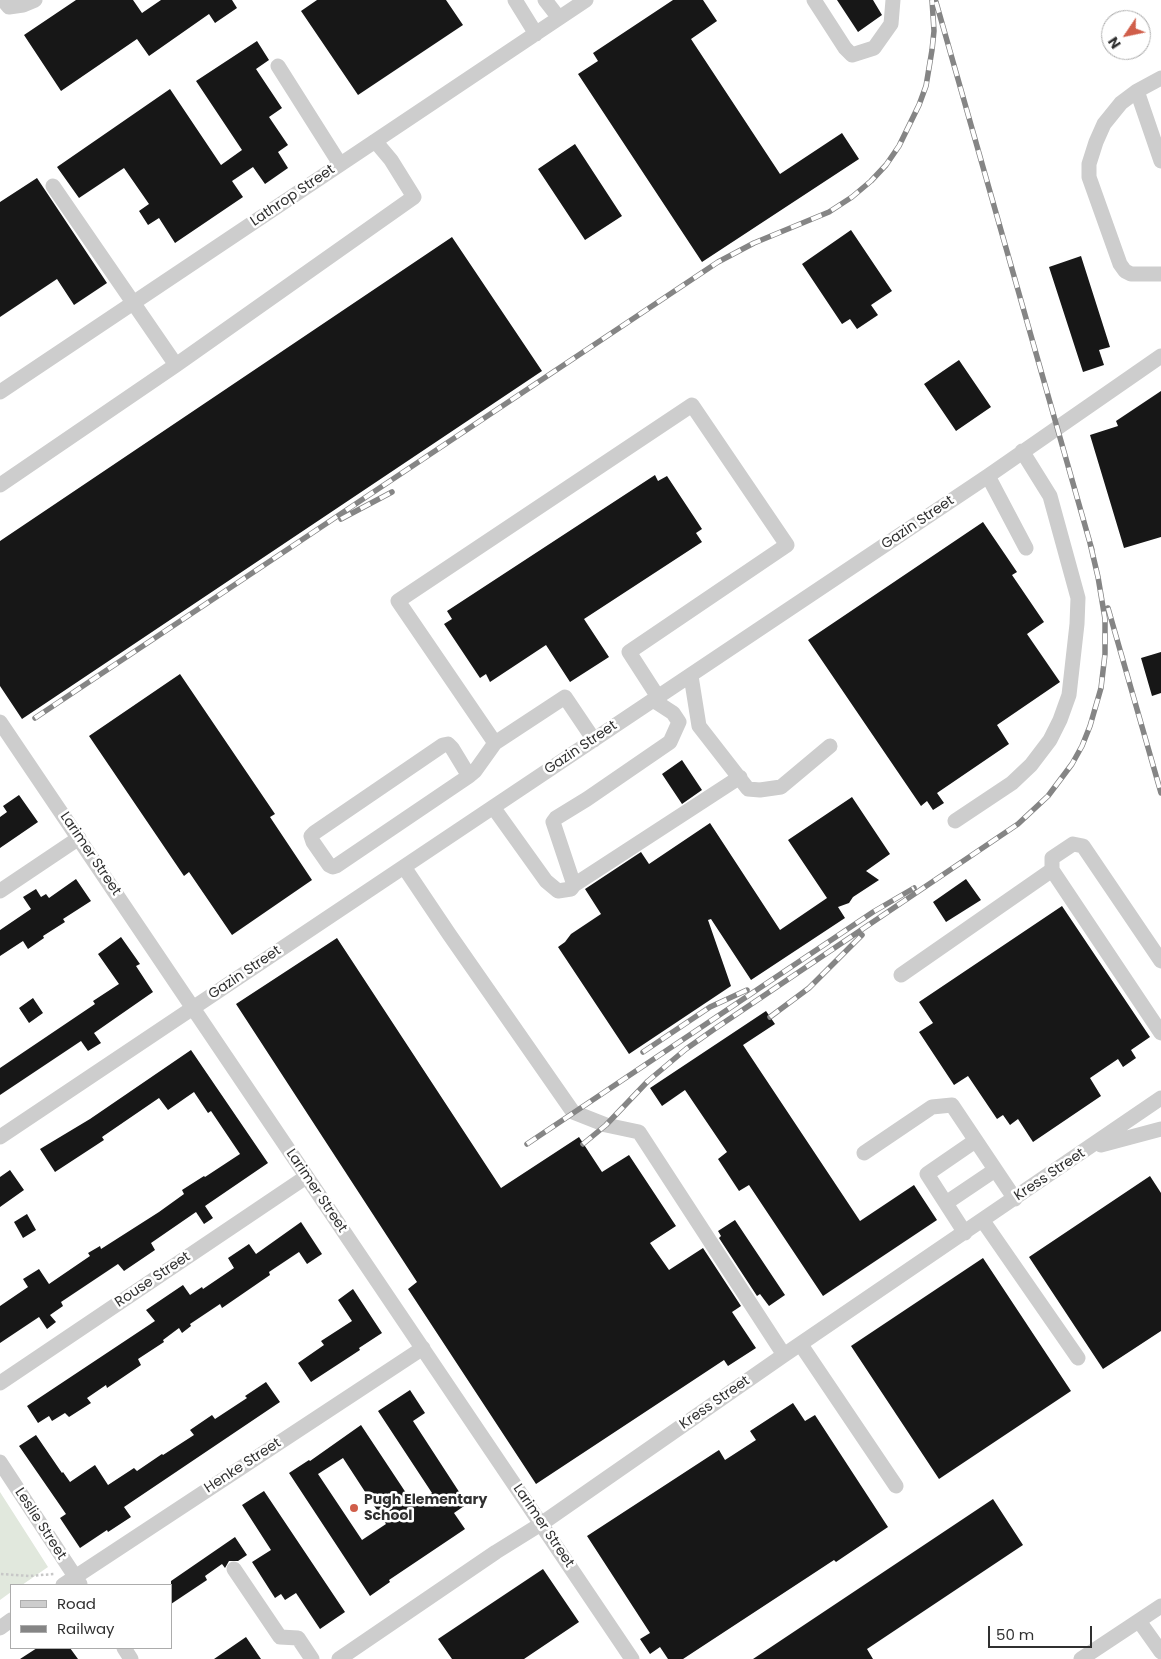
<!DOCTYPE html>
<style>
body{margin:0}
#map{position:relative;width:1161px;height:1659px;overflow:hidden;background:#fff;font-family:Poppins,sans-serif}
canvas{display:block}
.legend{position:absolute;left:10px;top:1584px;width:162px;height:65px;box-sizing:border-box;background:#fff;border:1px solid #acacac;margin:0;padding:6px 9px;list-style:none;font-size:15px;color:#303030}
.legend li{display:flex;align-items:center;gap:10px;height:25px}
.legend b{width:25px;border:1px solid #acacac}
.north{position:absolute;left:1101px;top:10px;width:50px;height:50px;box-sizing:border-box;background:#fff;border:1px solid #acacac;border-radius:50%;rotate:236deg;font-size:14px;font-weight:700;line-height:20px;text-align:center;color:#303030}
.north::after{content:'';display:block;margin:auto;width:18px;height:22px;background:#d05e4a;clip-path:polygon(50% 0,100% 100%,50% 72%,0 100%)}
.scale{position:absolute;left:988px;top:1626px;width:104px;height:22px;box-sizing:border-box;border:2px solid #303030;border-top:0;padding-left:6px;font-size:15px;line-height:18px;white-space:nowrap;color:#303030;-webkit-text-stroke:4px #fff;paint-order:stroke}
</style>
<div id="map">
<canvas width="1161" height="1659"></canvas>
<ul class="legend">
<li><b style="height:6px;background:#cdcdcd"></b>Road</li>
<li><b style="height:6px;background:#858585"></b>Railway</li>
</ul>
<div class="north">N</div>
<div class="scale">50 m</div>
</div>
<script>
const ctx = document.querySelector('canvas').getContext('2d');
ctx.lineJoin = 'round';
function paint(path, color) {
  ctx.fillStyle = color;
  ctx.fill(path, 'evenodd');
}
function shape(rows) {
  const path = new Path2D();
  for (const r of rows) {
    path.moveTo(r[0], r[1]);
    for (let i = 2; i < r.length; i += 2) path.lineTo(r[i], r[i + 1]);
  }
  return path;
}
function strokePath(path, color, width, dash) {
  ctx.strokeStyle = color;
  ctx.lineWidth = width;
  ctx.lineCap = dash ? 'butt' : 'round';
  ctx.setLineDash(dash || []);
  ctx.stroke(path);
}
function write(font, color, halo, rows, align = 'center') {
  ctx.font = font + ' Poppins,sans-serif';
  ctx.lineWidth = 5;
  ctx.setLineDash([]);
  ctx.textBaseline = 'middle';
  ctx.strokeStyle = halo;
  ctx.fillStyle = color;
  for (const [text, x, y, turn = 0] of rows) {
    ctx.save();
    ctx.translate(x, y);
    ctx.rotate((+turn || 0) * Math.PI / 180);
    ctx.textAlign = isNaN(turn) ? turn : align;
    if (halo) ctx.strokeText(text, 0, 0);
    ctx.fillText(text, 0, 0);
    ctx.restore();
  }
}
paint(shape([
 [0,1492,48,1567,22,1585,11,1585,11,1592,0,1600]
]), '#e1e8dd');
paint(shape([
 [76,0,133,0,142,13,161,0,232,0,237,8,215,23,209,14,149,56,137,39,61,91,24,35],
 [317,0,446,0,463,25,358,95,301,11],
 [673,0,703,0,717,21,691,39,780,174,842,133,859,159,702,262,578,74,598,61,593,53],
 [837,0,873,0,882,15,858,32],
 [257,41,269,60,256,69,282,108,269,117,288,145,278,152,288,168,265,184,253,167,232,181,243,197,175,243,159,218,148,225,139,211,149,204,124,168,79,198,57,167,170,89,221,165,242,150,196,81],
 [575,144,622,216,585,240,538,169],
 [37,178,107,283,74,305,57,279,0,317,0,202],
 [851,230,892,291,871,305,878,315,857,329,850,319,842,324,802,264],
 [452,237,542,371,22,719,0,686,0,541],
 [1081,256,1110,347,1099,350,1104,365,1083,372,1049,267],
 [959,360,991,407,956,431,924,384],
 [1161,391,1161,537,1124,548,1090,435,1118,426,1116,421],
 [655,475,658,481,667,476,702,529,696,533,702,542,584,619,609,657,570,682,546,645,490,682,486,674,480,678,444,624,452,619,447,611],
 [983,522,1017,572,1012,575,1044,622,1027,634,1060,682,997,725,1009,744,937,793,944,803,933,810,927,801,921,806,808,640],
 [1161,652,1161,693,1152,696,1141,658],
 [180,674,275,814,270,817,312,880,232,935,189,872,184,876,89,736],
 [682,760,702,790,682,804,662,774],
 [19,795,38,822,0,848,0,817,7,812,3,806],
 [852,797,890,854,866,871,879,880,853,897,849,903,838,907,845,918,751,980,711,919,708,920,731,986,629,1054,558,947,565,942,571,934,601,914,585,889,641,852,649,864,710,823,780,930,827,898,788,840],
 [76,879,91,901,63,919,65,922,43,936,44,938,28,949,23,941,0,956,0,930,31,909,23,897,36,889,41,897,46,894,49,898],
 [966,879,981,900,946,922,933,902],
 [1062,906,1150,1037,1131,1050,1136,1058,1123,1067,1118,1059,1090,1078,1101,1096,1033,1142,1018,1119,1010,1125,1003,1115,997,1119,968,1076,954,1085,919,1032,933,1023,919,1002],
 [121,937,140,964,136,966,153,992,94,1033,101,1043,88,1051,81,1041,0,1095,0,1068,95,1004,93,1001,119,984,98,954],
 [337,938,501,1188,579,1137,602,1172,629,1155,676,1226,650,1243,669,1270,703,1248,741,1306,732,1312,756,1348,728,1366,724,1360,536,1484,408,1289,417,1282,236,1004],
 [33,998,43,1013,29,1023,19,1008],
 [766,1011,775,1024,743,1045,860,1221,914,1185,937,1220,823,1296,749,1185,739,1191,718,1159,727,1152,685,1090,662,1106,650,1088],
 [191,1050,268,1163,205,1206,213,1218,204,1224,196,1212,151,1243,155,1250,124,1271,118,1264,61,1302,63,1306,50,1315,56,1322,47,1329,39,1317,0,1343,0,1306,28,1287,23,1279,39,1269,49,1284,90,1256,88,1253,100,1246,101,1249,159,1212,184,1194,182,1190,204,1176,205,1177,240,1154,211,1111,208,1113,194,1092,168,1110,159,1098,102,1137,104,1140,55,1172,40,1149,90,1119],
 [10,1170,24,1190,0,1207,0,1177],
 [1150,1176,1161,1193,1161,1331,1103,1369,1029,1257],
 [27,1214,36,1230,23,1238,14,1222],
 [735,1220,785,1295,769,1306,760,1294,757,1296,719,1238,721,1236,718,1231],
 [301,1222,322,1254,307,1264,299,1252,269,1272,270,1275,222,1308,220,1304,190,1324,191,1326,182,1333,179,1328,163,1340,164,1342,138,1359,141,1365,107,1388,106,1385,87,1398,91,1403,69,1417,65,1413,52,1421,49,1416,38,1423,27,1406,155,1321,146,1310,183,1285,190,1295,202,1287,203,1289,234,1268,228,1258,249,1244,256,1254],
 [983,1258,1071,1391,939,1479,851,1346],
 [353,1289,382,1333,359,1348,360,1350,311,1382,298,1363,324,1345,321,1341,352,1321,338,1300],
 [266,1382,280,1402,124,1507,131,1517,108,1532,107,1530,80,1548,60,1518,66,1514,19,1446,36,1435,62,1473,63,1472,70,1482,95,1465,108,1485,134,1468,137,1471,162,1454,163,1455,194,1435,190,1430,212,1415,215,1419,247,1398,245,1396],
 [410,1390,425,1413,413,1421,467,1504,454,1513,465,1529,389,1580,390,1582,370,1596,289,1473,309,1460,310,1461,361,1425,414,1505,432,1493,378,1411],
 [343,1458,386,1524,362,1540,318,1474],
 [793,1403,805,1421,815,1415,888,1527,836,1562,834,1560,683,1659,668,1659,660,1647,650,1654,640,1639,650,1633,587,1536,719,1450,725,1460,756,1440,750,1431],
 [264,1491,345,1612,320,1629,296,1593,285,1600,281,1594,275,1598,252,1562,271,1550,242,1505],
 [993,1499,1023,1545,867,1649,873,1659,753,1659],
 [235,1537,247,1555,238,1561,229,1561,225,1568,222,1564,205,1576,207,1580,171,1604,171,1581],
 [543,1569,579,1622,524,1659,452,1659,438,1639],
 [246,1637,261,1659,214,1659],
 [37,1648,70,1648,78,1659,20,1659]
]), '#171717');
strokePath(shape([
 [1,1574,29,1576,54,1574]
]), '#c7c7c7', 2.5, [2.5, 2.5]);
strokePath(shape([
 [3,0,9,7,23,5,35,0],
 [515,0,536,34],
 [545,0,559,18],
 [814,0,845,48,852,55,874,48,891,24,893,0],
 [278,66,340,164],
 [1161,78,1137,91,1121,103,1104,124,1096,142,1089,164,1089,177,1120,264,1125,271,1131,274,1161,274],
 [1137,91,1161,161],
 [53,186,176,365],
 [0,392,586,0],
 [988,476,1026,548],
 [0,485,176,365,414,197,391,160,375,141],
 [691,676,699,726,748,789,760,790,781,787,830,746],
 [0,722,632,1659],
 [594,740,565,697,495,743,398,601,692,405,787,545,629,652,658,697],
 [469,776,452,748,448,744,443,745,314,833,311,836,313,842,329,865,333,867,336,866,469,776,475,771,495,743],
 [493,807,546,881,558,891,571,889,574,885,553,822,556,818,587,799,670,742,679,722,673,713,653,700],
 [955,821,1012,783,1031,765,1050,740,1060,720,1069,695,1077,624,1078,598,1050,496,1022,451],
 [404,867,449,934,573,1112,606,1125,639,1132,784,1355],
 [574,885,740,777],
 [0,891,79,838],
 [1161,961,1083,846,1073,844,1052,858,1052,870,1161,1033],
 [901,975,1052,870],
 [0,1137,988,476,1161,356],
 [1101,1145,1161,1129],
 [864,1153,932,1107,952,1105,1015,1199],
 [946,1203,995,1170],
 [983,1221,1078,1358],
 [965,1233,927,1174,975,1141],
 [801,1345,896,1486],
 [0,1383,306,1177],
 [0,1462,80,1584],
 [234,1569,280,1637,298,1638,312,1659],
 [63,1585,423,1348],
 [1139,1621,1161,1652],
 [0,1628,11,1620],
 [124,1648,131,1659],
 [339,1659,496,1552,541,1524,784,1355,1161,1098],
 [1081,1659,1161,1606]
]), '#cdcdcd', 15);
const rail = shape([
 [936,2,1092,550],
 [341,519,392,492],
 [1108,608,1161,793],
 [35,718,718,262,754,243,829,212,852,197,871,181,886,165,899,146,919,105,926,86,932,50,934,31,932,0],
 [770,1017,809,988,862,935],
 [643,1052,710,1007,747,990],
 [527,1144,873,912,914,888],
 [583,1144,606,1125,648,1081,686,1049,713,1030,1018,824,1048,796,1072,764,1082,746,1090,726,1101,688,1105,654,1105,619,1098,577,1090,543]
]);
strokePath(rail, '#858585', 5.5);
strokePath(rail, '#fff', 4, [11]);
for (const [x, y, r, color] of [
 [354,1508,5,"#d05e4a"]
]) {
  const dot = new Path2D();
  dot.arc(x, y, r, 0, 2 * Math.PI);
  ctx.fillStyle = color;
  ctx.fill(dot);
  strokePath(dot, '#fff', 2);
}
write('14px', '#303030', '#fff', [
 ["Lathrop Street",293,196,-34],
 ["Gazin Street",918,523,-34],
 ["Gazin Street",581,748,-34],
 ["Larimer Street",90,854,56],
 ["Gazin Street",245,973,-34],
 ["Kress Street",1050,1175,-34],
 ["Larimer Street",316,1191,56],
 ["Rouse Street",153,1280,-34],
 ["Kress Street",715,1403,-35],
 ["Henke Street",243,1466,-33],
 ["Leslie Street",40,1524,57],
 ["Larimer Street",543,1526,56]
]);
write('bold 14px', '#303030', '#fff', [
 ["Pugh Elementary",364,1500],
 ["School",364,1516]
], 'left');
</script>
